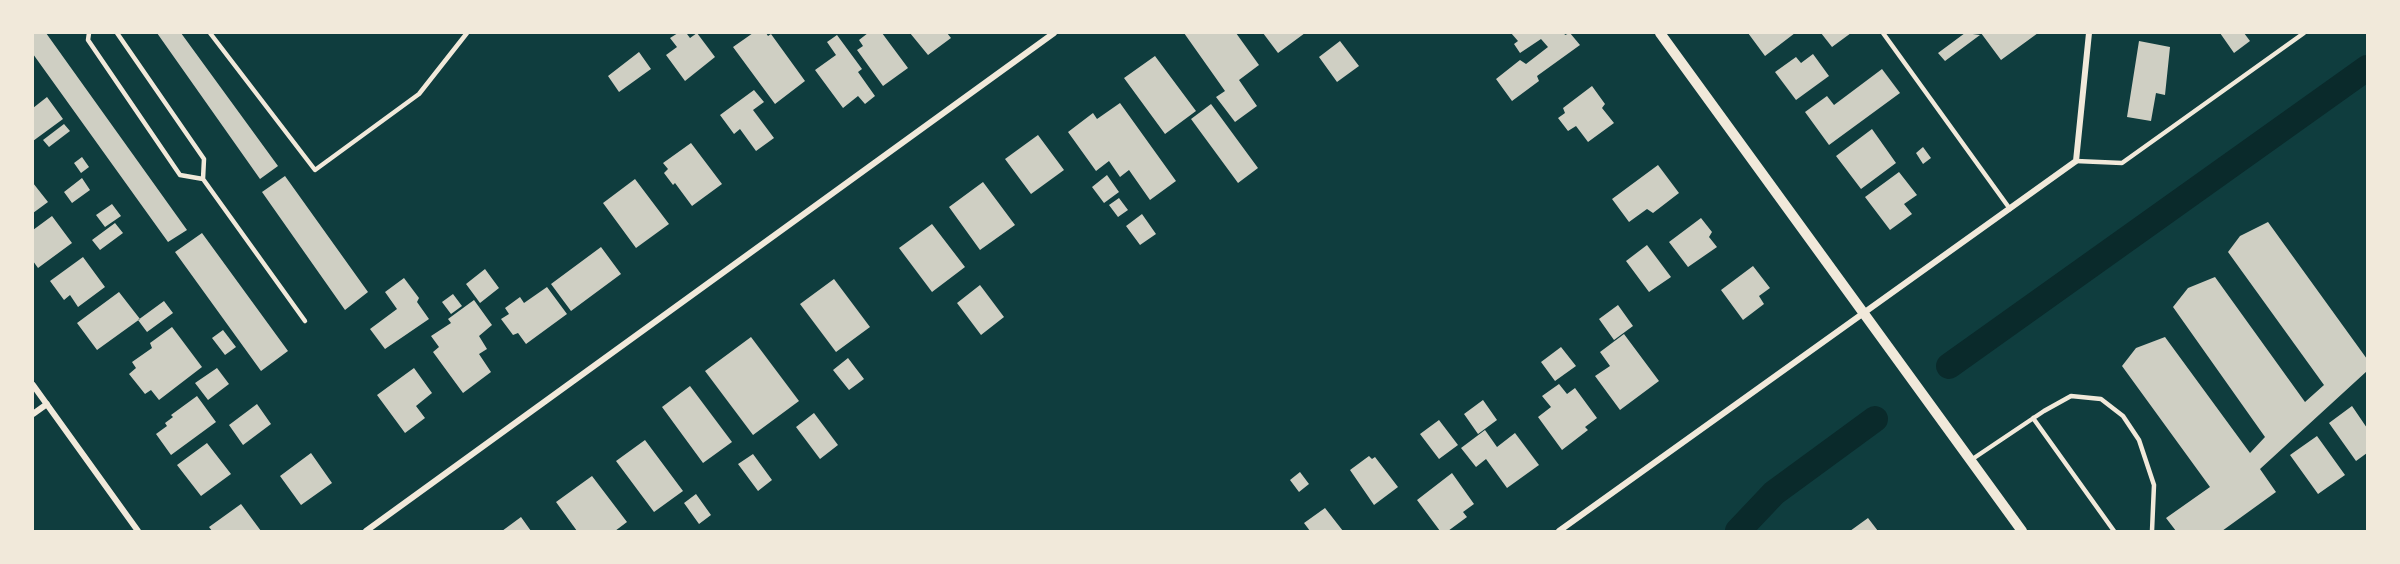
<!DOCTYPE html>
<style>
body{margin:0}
#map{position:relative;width:2400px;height:564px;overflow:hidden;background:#0f3d3e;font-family:Cabin,sans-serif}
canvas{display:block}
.frame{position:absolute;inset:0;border:34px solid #f1e9da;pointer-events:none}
</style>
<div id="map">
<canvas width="2400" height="564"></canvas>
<div class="frame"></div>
</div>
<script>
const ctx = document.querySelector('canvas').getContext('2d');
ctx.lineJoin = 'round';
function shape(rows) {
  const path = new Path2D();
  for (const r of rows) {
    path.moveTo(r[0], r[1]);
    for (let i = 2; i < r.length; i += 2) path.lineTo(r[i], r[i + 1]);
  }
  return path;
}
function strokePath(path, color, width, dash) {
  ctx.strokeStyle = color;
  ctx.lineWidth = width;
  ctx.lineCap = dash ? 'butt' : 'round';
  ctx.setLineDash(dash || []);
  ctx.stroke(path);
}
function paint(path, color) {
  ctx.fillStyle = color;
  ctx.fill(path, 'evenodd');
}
strokePath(shape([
 [1949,366,2367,68],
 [1738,531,1774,493,1875,419]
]), '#0a2a2b', 26);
paint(shape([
 [33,33,46,33,187,230,168,242,33,54],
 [157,33,181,33,278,166,260,179],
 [678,33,687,34,690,38,697,33,715,57,685,81,666,55,677,47,670,38],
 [753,33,766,33,768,36,771,34,805,81,775,104,733,47],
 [868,33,882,33,908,68,883,86,857,50,863,46,859,40],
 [910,33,947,33,951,38,928,55],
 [1184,33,1236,33,1259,65,1239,80,1257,106,1235,122,1216,97,1225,91],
 [1263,33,1305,33,1278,53],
 [1511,33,1564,33,1565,35,1570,33,1580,45,1537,76,1539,81,1512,101,1496,79,1520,60,1526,64,1548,47,1541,39,1520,53,1514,44,1518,41],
 [1748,33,1795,33,1765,56],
 [1821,33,1851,33,1832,47],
 [1965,33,1980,35,1945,61,1938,53],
 [1981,33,2038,33,2001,60],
 [2220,33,2244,33,2250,41,2234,53],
 [837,35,862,69,858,72,875,96,865,104,858,96,843,108,815,70,836,55,827,42],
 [1340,41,1359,66,1337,82,1319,57],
 [2139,41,2170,47,2165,95,2156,93,2151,121,2127,117],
 [639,52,651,69,619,92,608,76],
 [1813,54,1829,76,1796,100,1775,72,1796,57,1801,63],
 [1155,56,1196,111,1165,134,1124,78],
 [1882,69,1900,93,1829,145,1805,112,1827,96,1834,105],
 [1592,86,1605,104,1602,108,1614,123,1588,142,1576,126,1568,131,1558,118,1565,113,1563,108],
 [754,90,764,102,753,110,774,138,756,151,740,129,734,134,720,115],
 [47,97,63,119,33,141,33,108],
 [1120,103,1176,181,1150,200,1129,170,1120,177,1109,161,1096,171,1068,132,1093,113,1097,119],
 [1211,104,1258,168,1238,183,1191,119],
 [64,124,70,131,49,147,43,140],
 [1872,129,1896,163,1861,189,1836,156],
 [1038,135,1064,170,1031,194,1005,159],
 [691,143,722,184,692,206,675,183,673,185,664,173,668,169,663,163],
 [1923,147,1931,158,1923,164,1916,153],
 [82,157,89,167,81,173,74,163],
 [1658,165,1679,193,1653,213,1647,209,1629,222,1612,199],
 [1899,172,1917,195,1904,204,1912,214,1890,230,1865,197],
 [1107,175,1119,192,1104,203,1092,187],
 [285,176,368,292,345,310,262,192],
 [82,178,90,190,72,203,64,192],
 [635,179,669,224,636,248,603,203],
 [983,182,1015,225,980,250,949,207],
 [33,183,48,202,33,213],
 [1119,198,1128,210,1118,217,1109,205],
 [112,204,121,216,105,227,96,215],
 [1142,214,1156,234,1140,245,1126,226],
 [52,216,72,243,38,268,33,261,33,230],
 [1701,218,1712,232,1709,237,1717,247,1688,267,1669,242],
 [2268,222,2367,359,2367,371,2260,469,2276,492,2222,531,2176,531,2166,518,2210,487,2122,366,2136,348,2165,337,2250,453,2265,437,2173,307,2188,288,2215,277,2305,402,2324,385,2228,252,2240,236],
 [115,223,123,233,100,250,92,240],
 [932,224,965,267,932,292,899,248],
 [202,233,288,351,261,371,175,252],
 [1647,245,1671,277,1649,292,1626,261],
 [601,247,621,274,571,311,551,284],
 [83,257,105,287,78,307,70,295,64,300,50,281],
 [1753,266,1770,288,1759,296,1764,304,1743,320,1721,290],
 [485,269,499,288,480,303,466,284],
 [404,278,419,298,417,302,429,319,385,349,370,329,397,309,385,292],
 [834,279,870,327,836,352,800,304],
 [980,285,1004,317,981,335,957,303],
 [547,287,567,314,526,344,518,333,513,335,501,319,509,314,505,308,520,297,524,303],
 [119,292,140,319,97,350,77,323],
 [453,294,462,306,451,314,442,302],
 [474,300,492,325,479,336,487,349,479,354,491,372,463,393,433,352,439,347,431,336,451,323,448,319],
 [164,301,173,313,147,332,138,320],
 [1618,305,1633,326,1614,340,1599,319],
 [172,327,202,367,159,400,151,390,145,394,129,374,136,368,132,362,152,348,150,343],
 [223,330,236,347,225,355,212,338],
 [1624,334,1659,381,1620,410,1595,376,1610,366,1600,352],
 [751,337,799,401,753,435,705,371],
 [1561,347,1576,366,1555,381,1541,362],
 [848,358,864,379,849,390,833,370],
 [217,368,229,384,208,400,195,383],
 [414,368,432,393,416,406,425,418,405,433,377,395],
 [1559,384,1567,394,1575,388,1597,418,1585,427,1588,430,1562,450,1538,417,1551,407,1542,396],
 [690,386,732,442,703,463,662,407],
 [197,396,216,422,171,455,156,434,167,426,165,423,173,417,171,415],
 [1483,400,1497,420,1478,434,1464,414],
 [257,404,271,424,243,445,229,425],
 [2352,406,2367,428,2367,453,2356,461,2329,423],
 [814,413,838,445,820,459,796,427],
 [1439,420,1458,445,1439,459,1420,434],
 [1485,430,1497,447,1515,433,1539,465,1507,488,1486,459,1476,467,1461,448],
 [2317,436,2345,475,2318,494,2290,455],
 [645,440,683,491,654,512,616,461],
 [207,443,231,474,201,496,177,465],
 [311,453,332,483,301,505,280,476],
 [753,454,772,480,758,491,738,464],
 [1369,456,1372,459,1375,457,1398,487,1374,505,1350,470],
 [1300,472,1309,484,1299,492,1290,480],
 [1452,473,1474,504,1463,512,1467,517,1448,531,1440,531,1417,500],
 [592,476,627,522,615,531,577,531,556,502],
 [696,494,711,515,699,524,684,503],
 [241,504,261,531,212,531,209,527],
 [1325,508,1343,531,1310,531,1304,523],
 [521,517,531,531,502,531],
 [1868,518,1878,531,1850,531]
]), '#cfcfc3');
strokePath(shape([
 [89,33,88,40,180,175,203,179],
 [117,33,204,159,203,179,305,321],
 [210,33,315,170,419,94,467,33],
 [1883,33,2010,209],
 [2076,161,2122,163,2304,33],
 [2033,418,2114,531],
 [1971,460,2044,411,2071,396,2101,399,2123,416,2139,440,2154,485,2152,531]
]), '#f1e9da', 4.5);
strokePath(shape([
 [33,385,138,531],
 [33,414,47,404],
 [366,531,1054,33],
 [1559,531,2076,161,2089,33]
]), '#f1e9da', 6);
strokePath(shape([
 [1660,33,2022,531]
]), '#f1e9da', 10);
</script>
